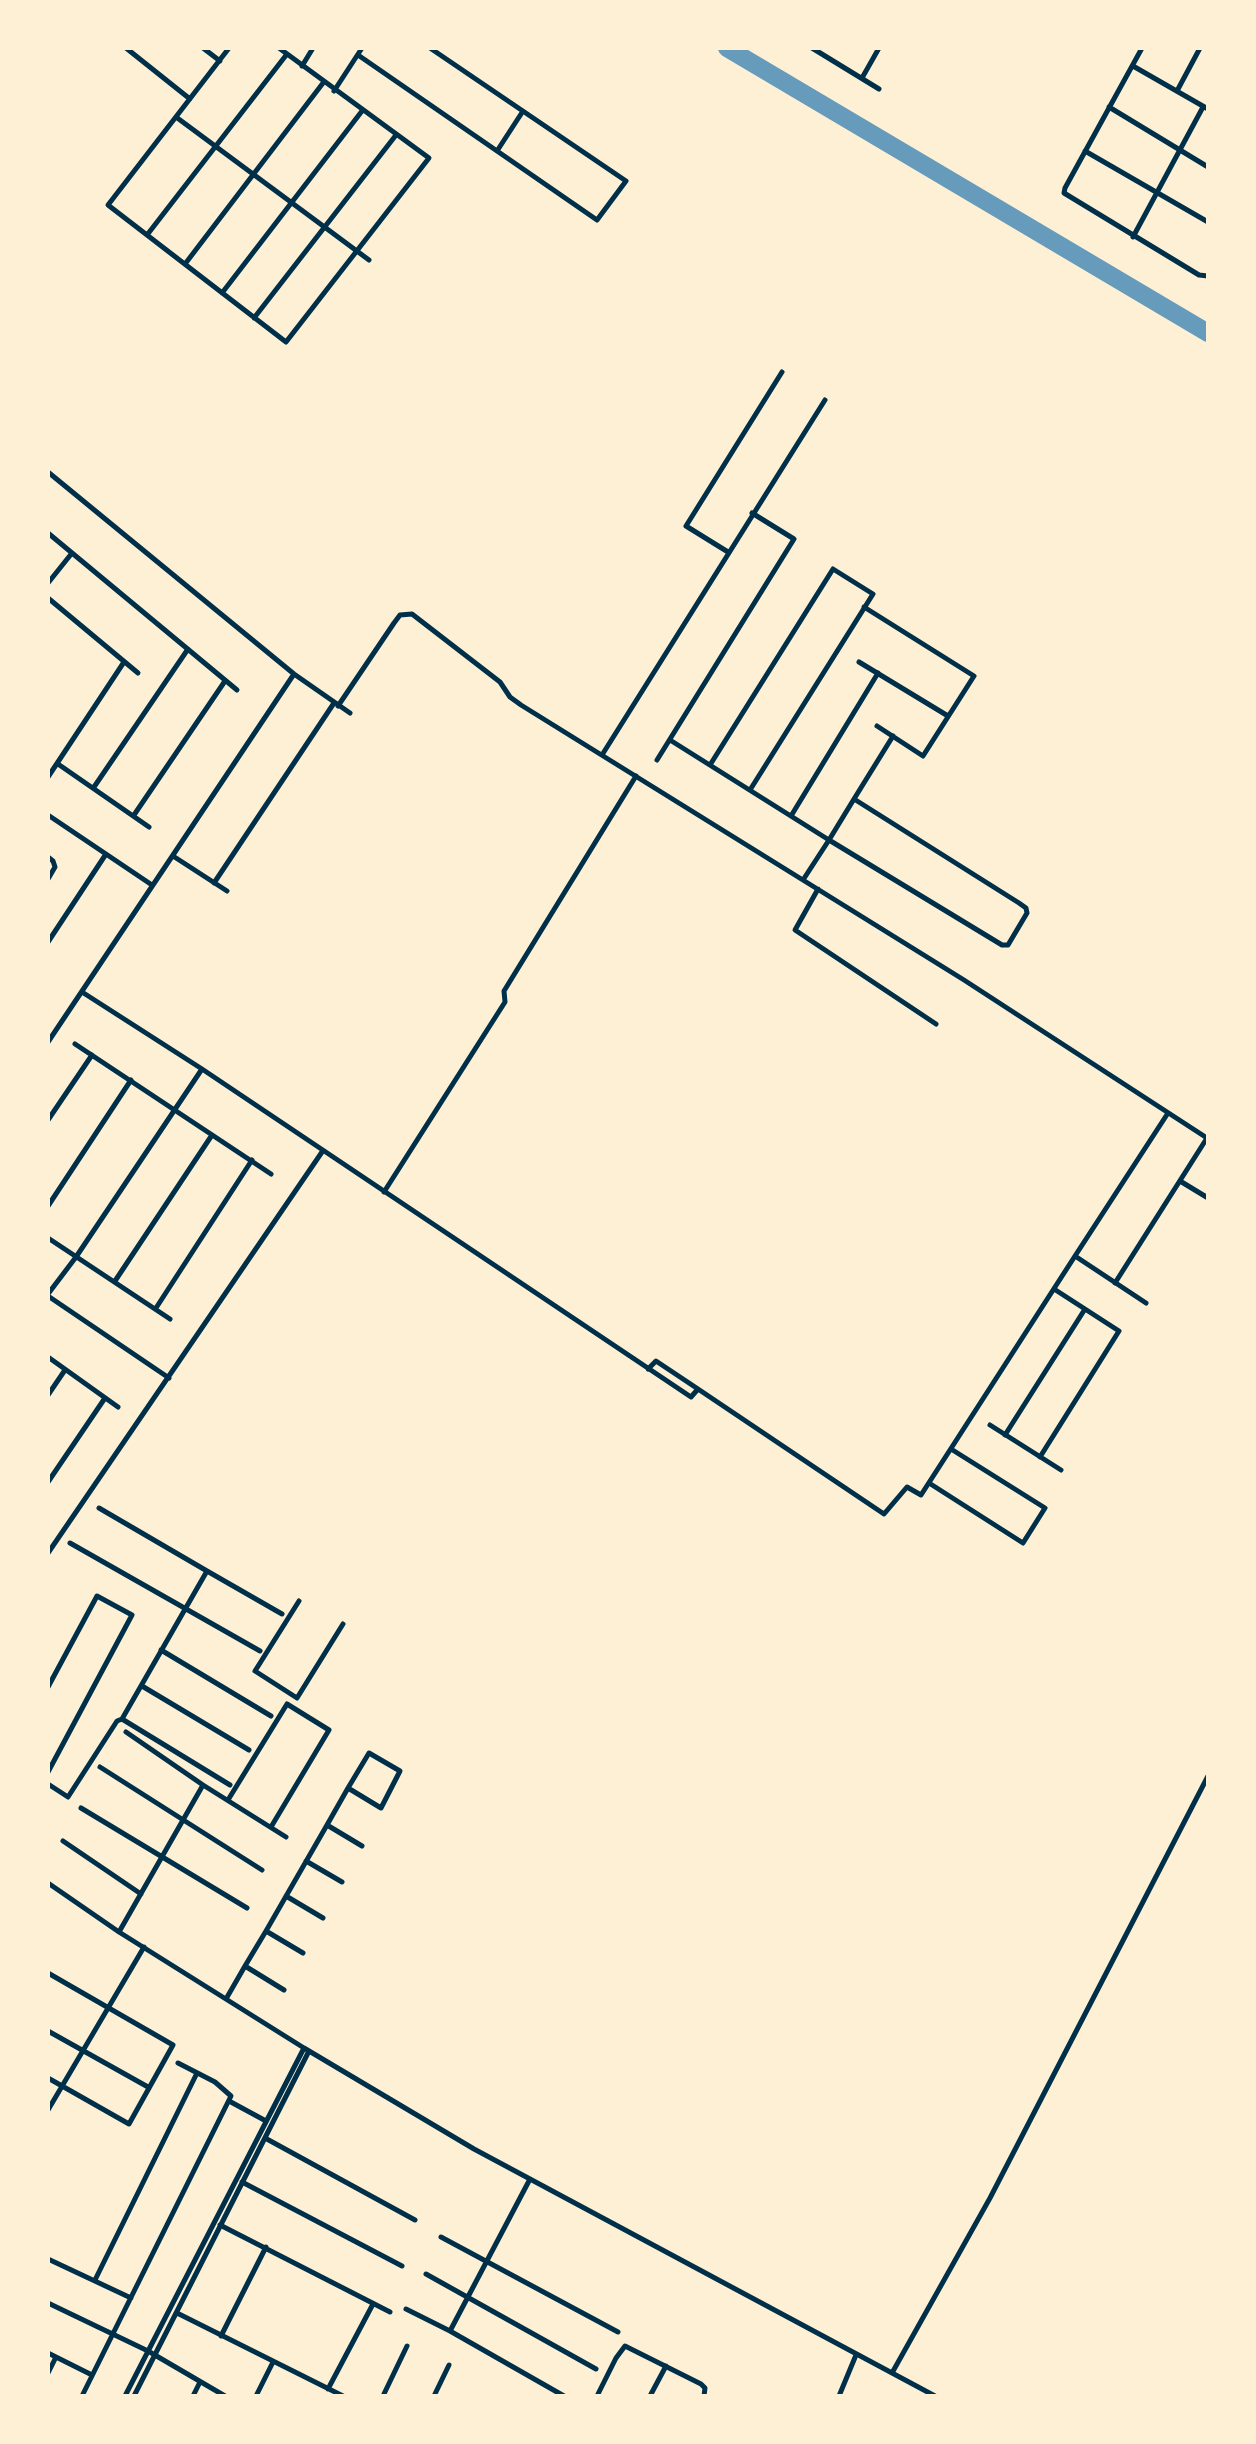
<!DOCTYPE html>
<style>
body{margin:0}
#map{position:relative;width:1256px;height:2444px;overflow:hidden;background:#fdf0d5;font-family:"Golos Text",sans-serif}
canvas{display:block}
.frame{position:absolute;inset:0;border:50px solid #fdf0d5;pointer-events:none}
</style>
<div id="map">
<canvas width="1256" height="2444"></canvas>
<div class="frame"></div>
</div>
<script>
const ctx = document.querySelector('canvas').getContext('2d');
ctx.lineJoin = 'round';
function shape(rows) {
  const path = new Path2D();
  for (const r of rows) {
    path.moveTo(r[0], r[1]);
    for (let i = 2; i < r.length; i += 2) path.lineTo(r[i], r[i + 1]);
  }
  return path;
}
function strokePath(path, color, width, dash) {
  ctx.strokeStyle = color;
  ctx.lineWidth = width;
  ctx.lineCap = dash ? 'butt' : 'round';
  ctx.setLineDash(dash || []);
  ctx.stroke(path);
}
strokePath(shape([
 [727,48,1208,333]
]), '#669bbc', 18);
strokePath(shape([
 [126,48,190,99],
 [203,48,220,61],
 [229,48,108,205,286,342,429,158,279,48],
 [812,48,879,89],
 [1142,48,1065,188,1064,193,1199,275,1208,276],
 [358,55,597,220,626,181,430,48],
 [302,66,313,48],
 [1133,66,1208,109],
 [862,78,879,48],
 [334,91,362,48],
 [1177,91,1200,48],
 [1109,107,1208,167],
 [176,117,369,260],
 [497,151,523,111],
 [1085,151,1208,222],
 [147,235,287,54],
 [1133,237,1203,107],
 [185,264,323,83],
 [222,293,362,111],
 [254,318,396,135],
 [48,472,294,674,350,713],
 [48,533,237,690],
 [728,552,686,526,782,372],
 [48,583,72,553],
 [48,598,138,673],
 [864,607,974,676,923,756,877,726],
 [859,662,948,716],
 [338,706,394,623,400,615,412,614,500,682,510,697,521,705,964,980,1207,1138],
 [670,740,829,840,854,799,1019,903,1026,908,1027,913,1008,945,1002,945,829,840,803,880],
 [602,755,825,400],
 [657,760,794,539,752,513],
 [58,764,149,827],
 [710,765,833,569,873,594,750,790],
 [48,777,124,662],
 [94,787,188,649],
 [854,799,893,736],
 [48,815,152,885],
 [134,815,225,681],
 [791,816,878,673],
 [173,856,227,891],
 [48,857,53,861,55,867,48,879],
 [214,883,334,703],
 [818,889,795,930,936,1024],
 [48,942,106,854],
 [82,992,202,1069,691,1397,698,1389,884,1514,907,1487,921,1495,1075,1256],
 [48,1042,294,674],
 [75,1044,271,1174],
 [48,1120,92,1055],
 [1180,1181,1208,1198],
 [384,1192,505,1002,504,991,636,776],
 [48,1206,131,1080],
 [48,1238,170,1319],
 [115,1281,212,1135],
 [1115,1283,1207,1138],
 [48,1294,76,1257,202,1069],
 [48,1296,169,1378],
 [1146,1303,1075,1256,1168,1113],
 [156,1308,252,1160],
 [48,1357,118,1407],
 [648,1369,656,1361,698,1389],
 [48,1395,65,1370],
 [990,1425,1061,1470],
 [1005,1435,1085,1309],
 [1040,1457,1119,1331,1054,1289],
 [48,1482,105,1398],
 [929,1483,1023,1543,1045,1508,951,1449],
 [70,1543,260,1651],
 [48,1553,322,1152],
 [207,1571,282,1614],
 [299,1601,255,1671,297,1698,343,1624],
 [161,1650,271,1716],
 [142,1686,249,1750],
 [48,1687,97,1596,132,1615,48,1772],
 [122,1719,230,1785],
 [100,1767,262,1870],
 [48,1784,68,1797,117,1721,122,1719,207,1571,99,1508],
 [203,1785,286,1837],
 [228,1800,287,1704,329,1730,271,1827],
 [81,1808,247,1908],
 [327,1825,362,1846],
 [63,1841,141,1894],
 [306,1861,342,1882],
 [48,1883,119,1932,304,2048,474,2149,935,2396],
 [286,1896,323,1918],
 [266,1931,303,1953],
 [119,1932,203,1785,126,1732],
 [245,1966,284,1990],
 [48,1973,173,2045,129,2124,48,2078],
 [226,1999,245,1966,266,1931,327,1825,348,1788,369,1753,400,1771,381,1808,348,1788],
 [48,2031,148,2087],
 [229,2101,266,2121],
 [48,2110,144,1947],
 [265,2138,415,2220],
 [530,2179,450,2331,564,2396],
 [242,2182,402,2266],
 [220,2225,390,2312],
 [441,2237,618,2332],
 [48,2259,131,2298],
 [426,2274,596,2369],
 [95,2280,197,2073],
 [48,2303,148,2351,225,2396],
 [406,2309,450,2331],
 [177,2313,343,2396],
 [221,2336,266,2247],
 [48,2353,92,2375],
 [48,2373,56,2357],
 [892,2373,990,2198,1208,1776],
 [328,2389,373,2304],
 [82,2396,231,2096,215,2082,178,2063],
 [125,2396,304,2048],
 [134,2396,309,2051],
 [193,2396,200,2382],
 [256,2396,273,2362],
 [383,2396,407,2346],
 [434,2396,449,2365],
 [597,2396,616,2358,625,2346,701,2384,705,2388,704,2396],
 [650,2396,666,2366],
 [839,2396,856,2355]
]), '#003049', 5);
</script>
